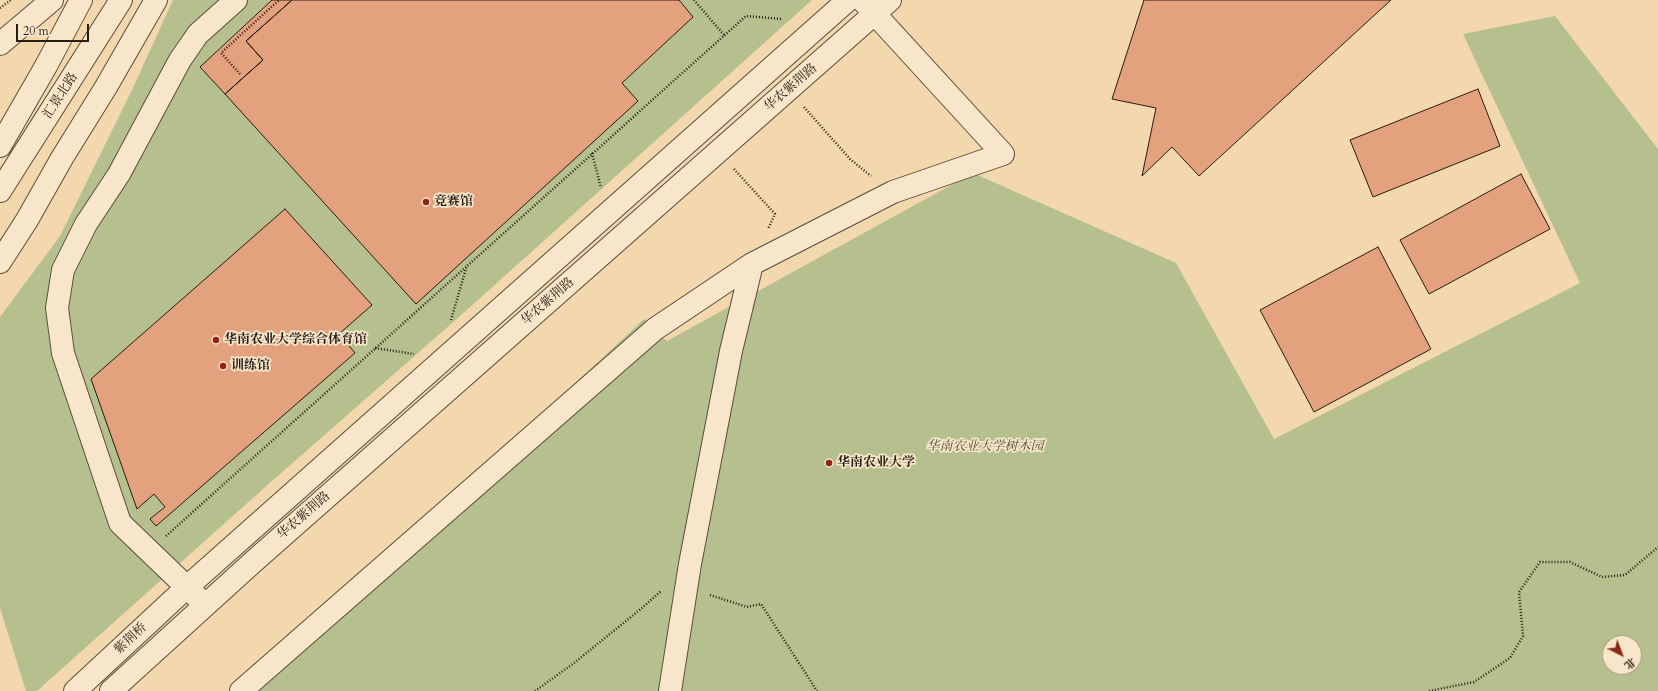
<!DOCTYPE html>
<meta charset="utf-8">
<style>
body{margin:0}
#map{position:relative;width:1658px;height:691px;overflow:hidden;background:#f3d8ad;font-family:Cardo,"Noto Serif SC",serif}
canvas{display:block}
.north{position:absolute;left:1602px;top:635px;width:40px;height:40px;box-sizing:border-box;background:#f7e6ca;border:1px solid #a39682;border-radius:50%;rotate:138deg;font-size:11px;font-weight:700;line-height:16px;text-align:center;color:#261d15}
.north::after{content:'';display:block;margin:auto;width:14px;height:18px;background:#8f2418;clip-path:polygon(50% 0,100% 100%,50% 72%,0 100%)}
.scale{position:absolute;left:16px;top:24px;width:73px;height:18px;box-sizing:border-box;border:2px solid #261d15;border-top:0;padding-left:5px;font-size:12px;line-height:14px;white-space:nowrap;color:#261d15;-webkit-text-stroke:3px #f7e6ca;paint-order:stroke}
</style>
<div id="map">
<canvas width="1658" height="691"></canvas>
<div class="north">北</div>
<div class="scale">20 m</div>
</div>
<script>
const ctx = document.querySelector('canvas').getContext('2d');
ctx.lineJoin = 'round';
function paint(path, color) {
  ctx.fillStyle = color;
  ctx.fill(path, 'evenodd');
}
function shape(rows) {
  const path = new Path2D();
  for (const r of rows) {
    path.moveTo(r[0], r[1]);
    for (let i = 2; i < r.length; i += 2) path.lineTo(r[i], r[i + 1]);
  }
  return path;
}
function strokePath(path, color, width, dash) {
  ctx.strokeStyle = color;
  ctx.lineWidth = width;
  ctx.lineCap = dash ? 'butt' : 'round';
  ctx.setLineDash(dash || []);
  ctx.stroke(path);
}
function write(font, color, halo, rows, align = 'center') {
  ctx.font = font + ' Cardo,"Noto Serif SC",serif';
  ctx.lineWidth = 3.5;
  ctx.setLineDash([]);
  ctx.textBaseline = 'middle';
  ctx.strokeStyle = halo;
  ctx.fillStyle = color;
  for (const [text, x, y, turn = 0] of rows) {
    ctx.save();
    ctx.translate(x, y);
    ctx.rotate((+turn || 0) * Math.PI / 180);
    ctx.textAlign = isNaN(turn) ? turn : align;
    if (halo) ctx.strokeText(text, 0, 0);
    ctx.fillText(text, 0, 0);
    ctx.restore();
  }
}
paint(shape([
 [173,0,812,0,459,317,272,481,37,691,26,691,0,608,0,317,60,236,132,90],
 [1555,16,1658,149,1658,691,244,691,644,319,667,341,973,173,1176,263,1274,439,1580,283,1463,34],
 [1610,643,1634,643,1634,667,1610,667]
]), '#b6c08e');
const building = shape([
 [272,0,292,0,246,41,263,60,225,94,200,67,272,0],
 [292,0,679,0,693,17,622,83,638,101,416,304,225,94,263,60,246,41,292,0],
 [1144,0,1391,0,1199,176,1172,147,1142,176,1156,108,1112,99,1144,0],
 [1478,89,1500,146,1373,197,1350,140,1478,89],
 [1521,174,1550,229,1429,294,1400,240,1521,174],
 [285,209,372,305,339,334,355,353,156,526,150,519,165,507,154,494,137,509,91,379,285,209],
 [1378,247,1431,349,1314,412,1260,310,1378,247]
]);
paint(building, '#e3a17d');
strokePath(building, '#261d15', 1);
const minor = shape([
 [0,44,52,0],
 [0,146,46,66,81,0],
 [0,191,121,0],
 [0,262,27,220,62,158,106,87,156,0],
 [197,597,120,523,63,353,57,308,63,270,86,224,119,174,180,60,198,34,236,0],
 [75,691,187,587,848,0],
 [111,691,253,562,890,0],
 [241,691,655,329,752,264,893,192,1003,154,862,0],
 [670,691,690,564,731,351,752,264]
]);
strokePath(minor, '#594c3b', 24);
strokePath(shape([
 [694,0,724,35],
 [0,8,11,0],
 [240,74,221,53,279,0],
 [804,107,850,159,871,176],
 [592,153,601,188],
 [734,169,775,214,768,229],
 [451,320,467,265],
 [375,348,414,354],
 [166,536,746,16,782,19],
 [710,595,747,607,761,604,817,691],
 [535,691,574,663,642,608,661,591],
 [1429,691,1474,682,1510,658,1523,636,1519,592,1540,562,1570,562,1602,577,1625,575,1658,547]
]), '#261d15', 2.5, [1, 2]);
strokePath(minor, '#f7e6ca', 22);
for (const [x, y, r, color] of [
 [426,202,4,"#8f2418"],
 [216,340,4,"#8f2418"],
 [223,366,4,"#8f2418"],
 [829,463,4,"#8f2418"]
]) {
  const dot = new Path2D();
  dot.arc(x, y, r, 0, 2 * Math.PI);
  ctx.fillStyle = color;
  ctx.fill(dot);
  strokePath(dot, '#f7e6ca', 1.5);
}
write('13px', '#261d15', '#f7e6ca', [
 ["华农紫荆路",791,88,-41],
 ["汇景北路",61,96,-57],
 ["华农紫荆路",548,302,-41],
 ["华农紫荆路",304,516,-41],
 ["紫荆桥",131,639,-43]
]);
write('bold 13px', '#261d15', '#f7e6ca', [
 ["竞赛馆",434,202],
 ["华南农业大学综合体育馆",224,340],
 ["训练馆",231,366],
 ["华南农业大学",837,463]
], 'left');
write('italic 13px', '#514e39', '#f7e6ca', [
 ["华南农业大学树木园",985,447]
]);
</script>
